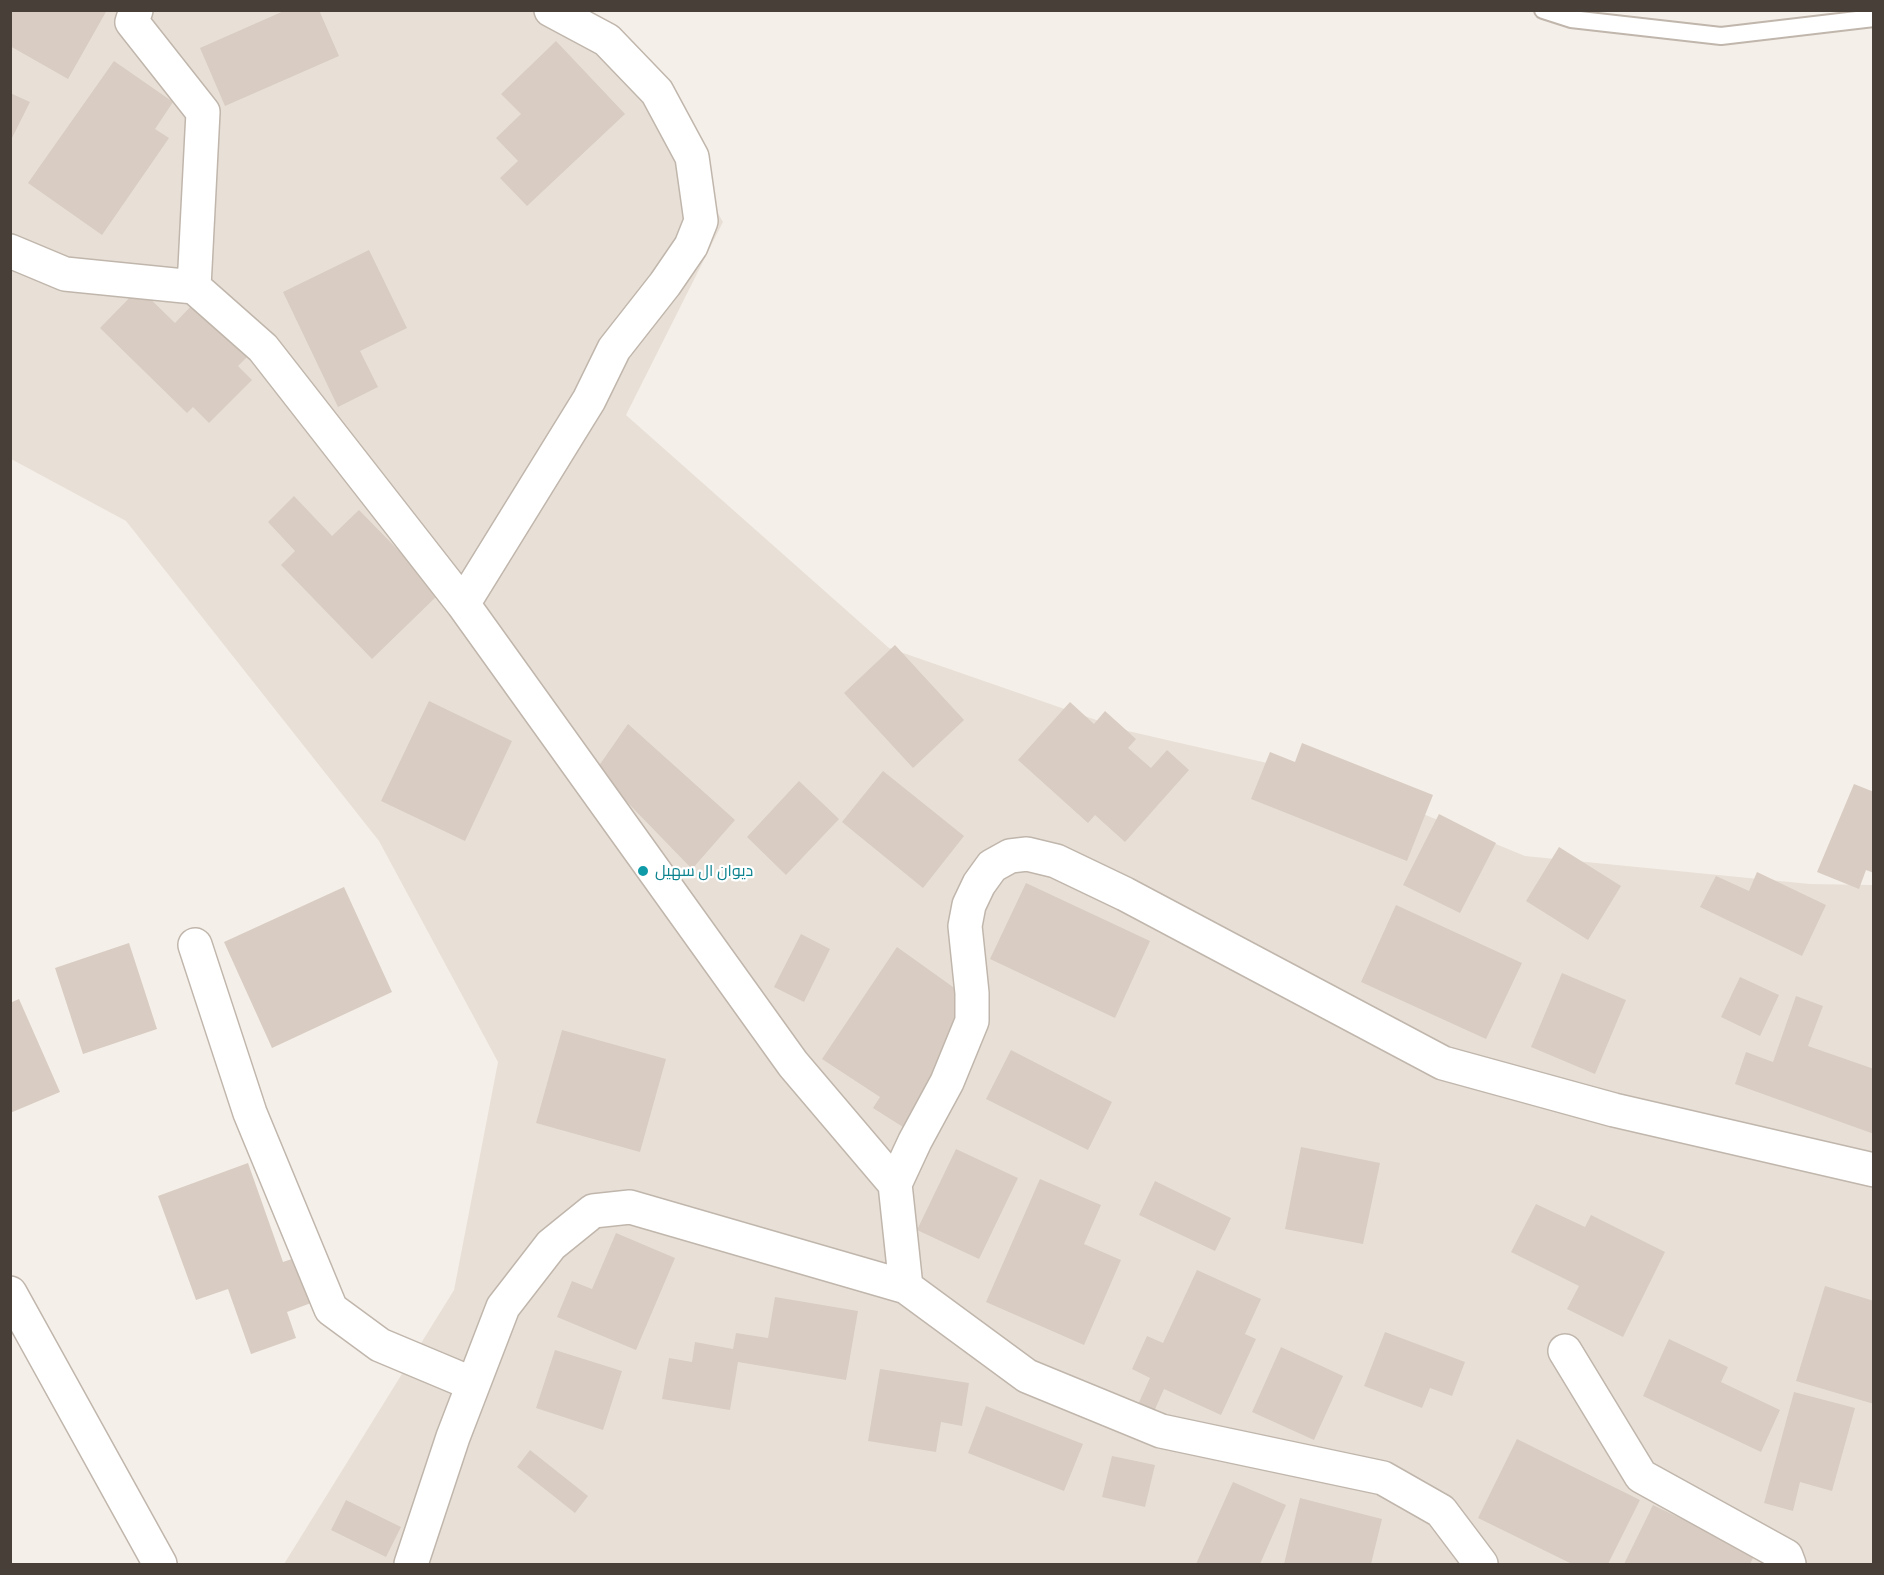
<!DOCTYPE html>
<meta charset="utf-8">
<style>
body{margin:0}
#map{position:relative;width:1884px;height:1575px;overflow:hidden;background:#f4efe9;font-family:Ubuntu,sans-serif}
canvas{display:block}
.frame{position:absolute;inset:0;border:12px solid #483f38;pointer-events:none}
</style>
<div id="map">
<canvas width="1884" height="1575"></canvas>
<div class="frame"></div>
</div>
<script>
const ctx = document.querySelector('canvas').getContext('2d');
ctx.lineJoin = 'round';
function paint(path, color) {
  ctx.fillStyle = color;
  ctx.fill(path, 'evenodd');
}
function shape(rows) {
  const path = new Path2D();
  for (const r of rows) {
    path.moveTo(r[0], r[1]);
    for (let i = 2; i < r.length; i += 2) path.lineTo(r[i], r[i + 1]);
  }
  return path;
}
function strokePath(path, color, width, dash) {
  ctx.strokeStyle = color;
  ctx.lineWidth = width;
  ctx.lineCap = dash ? 'butt' : 'round';
  ctx.setLineDash(dash || []);
  ctx.stroke(path);
}
function write(font, color, halo, rows, align = 'center') {
  ctx.font = font + ' Ubuntu,Cairo,sans-serif';
  ctx.lineWidth = 4.5;
  ctx.setLineDash([]);
  ctx.textBaseline = 'middle';
  ctx.strokeStyle = halo;
  ctx.fillStyle = color;
  for (const [text, x, y, turn = 0] of rows) {
    ctx.save();
    ctx.translate(x, y);
    ctx.rotate((+turn || 0) * Math.PI / 180);
    ctx.textAlign = isNaN(turn) ? turn : align;
    if (halo) ctx.strokeText(text, 0, 0);
    ctx.fillText(text, 0, 0);
    ctx.restore();
  }
}
paint(shape([
 [10,11,554,11,642,82,723,222,626,415,889,648,1128,731,1341,780,1525,856,1810,884,1873,885,1873,1564,284,1564,454,1290,498,1062,379,841,126,521,11,459]
]), '#e8e0d7');
paint(shape([
 [10,10,107,10,68,79,10,46],
 [286,10,319,10,339,56,225,106,200,48],
 [556,41,625,114,527,206,500,178,518,161,496,138,521,114,501,94],
 [114,61,173,102,155,129,169,138,102,235,28,183],
 [10,93,30,102,10,142],
 [369,250,407,328,360,351,378,387,338,407,283,292],
 [139,288,175,323,193,304,253,351,238,366,252,380,209,423,193,407,187,413,100,328],
 [294,496,332,536,359,510,440,593,372,659,281,565,295,551,268,522],
 [895,645,964,720,913,768,844,693],
 [429,701,512,741,465,841,381,801],
 [1070,702,1094,724,1105,711,1136,739,1128,748,1151,768,1167,750,1189,770,1125,842,1095,815,1088,823,1018,760],
 [628,724,735,820,692,869,596,770],
 [1302,743,1433,795,1407,861,1251,799,1270,752,1295,762],
 [883,771,964,836,923,888,842,822],
 [799,781,839,819,786,875,747,837],
 [1854,784,1874,792,1874,873,1866,870,1859,889,1817,872],
 [1439,814,1496,843,1460,913,1403,885],
 [1559,847,1621,886,1588,940,1526,901],
 [1757,872,1826,905,1802,956,1700,907,1716,876,1749,891],
 [1026,883,1150,941,1115,1018,990,959],
 [344,887,392,992,272,1048,224,942],
 [1396,905,1522,963,1486,1039,1361,982],
 [801,934,830,949,804,1002,774,987],
 [129,943,157,1029,83,1054,55,968],
 [897,947,960,992,959,1038,903,1127,873,1108,880,1097,822,1059],
 [1562,973,1626,1000,1595,1074,1531,1047],
 [1740,977,1779,995,1760,1036,1721,1017],
 [1796,996,1823,1006,1808,1046,1874,1069,1874,1134,1735,1084,1746,1052,1773,1062],
 [19,999,60,1092,10,1113,10,1003],
 [562,1030,666,1059,640,1152,536,1123],
 [1011,1050,1112,1102,1088,1150,986,1099],
 [1301,1147,1380,1163,1363,1244,1285,1229],
 [956,1149,1018,1178,979,1259,917,1230],
 [248,1163,283,1262,295,1258,311,1303,287,1312,296,1338,251,1354,228,1289,196,1300,158,1196],
 [1040,1179,1101,1205,1084,1244,1121,1260,1084,1345,986,1302],
 [1155,1181,1231,1218,1215,1251,1139,1215],
 [1536,1204,1585,1227,1591,1215,1665,1252,1623,1337,1567,1309,1579,1286,1511,1252],
 [616,1233,675,1258,636,1350,557,1317,572,1281,592,1289],
 [1197,1270,1261,1299,1245,1334,1256,1339,1221,1415,1164,1389,1152,1416,1136,1409,1150,1378,1132,1369,1147,1336,1163,1343],
 [1825,1286,1874,1301,1874,1404,1796,1381],
 [775,1297,858,1311,846,1380,738,1362,730,1410,662,1399,669,1358,692,1362,695,1342,733,1349,736,1333,768,1338],
 [1385,1332,1465,1362,1452,1396,1430,1388,1422,1408,1364,1386],
 [1669,1339,1728,1367,1721,1382,1780,1410,1761,1452,1643,1396],
 [1281,1347,1343,1376,1314,1440,1252,1412],
 [555,1350,622,1371,603,1430,536,1408],
 [880,1369,969,1383,962,1426,941,1422,936,1452,868,1441],
 [1794,1392,1855,1408,1832,1491,1800,1482,1793,1511,1764,1503],
 [986,1406,1083,1444,1064,1491,968,1453],
 [1517,1439,1640,1500,1608,1564,1572,1564,1478,1518],
 [530,1450,588,1496,575,1513,517,1467],
 [1112,1456,1155,1465,1145,1507,1102,1497],
 [1233,1482,1286,1505,1260,1564,1196,1564],
 [1300,1498,1382,1519,1371,1564,1284,1564],
 [346,1500,401,1527,386,1557,331,1530],
 [1653,1505,1755,1554,1750,1564,1624,1564]
]), '#d9ccc2');
const service = shape([
 [1543,10,1571,19,1721,36,1874,18]
]);
const minor = shape([
 [136,10,132,22,203,112,194,287],
 [10,251,65,274,194,287,263,348,463,604,793,1064,895,1184],
 [463,604,589,400,614,349,665,284,691,246,701,221,692,157,657,92,607,40,551,10],
 [195,945,250,1113,331,1309,380,1345,473,1384],
 [906,1287,895,1184,915,1141,947,1082,972,1021,972,993,965,926,969,905,979,884,992,866,1010,856,1027,854,1056,861,1125,894,1443,1063,1614,1110,1874,1170],
 [10,1293,160,1564],
 [1565,1351,1641,1476,1786,1556,1789,1564],
 [411,1564,453,1437,503,1307,551,1245,593,1211,630,1207,906,1287,1027,1376,1161,1431,1383,1478,1441,1511,1481,1564]
]);
strokePath(service, '#c0b6ac', 20);
strokePath(minor, '#c0b6ac', 36);
strokePath(service, '#fff', 16);
strokePath(minor, '#fff', 33);
for (const [x, y, r, color] of [
 [643,871,6,"#0f9aa8"]
]) {
  const dot = new Path2D();
  dot.arc(x, y, r, 0, 2 * Math.PI);
  ctx.fillStyle = color;
  ctx.fill(dot);
  strokePath(dot, '#fff', 2);
}
write('16px', '#0d838f', '#fff', [
 ["ديوان ال سهيل",655,871]
], 'left');
</script>
